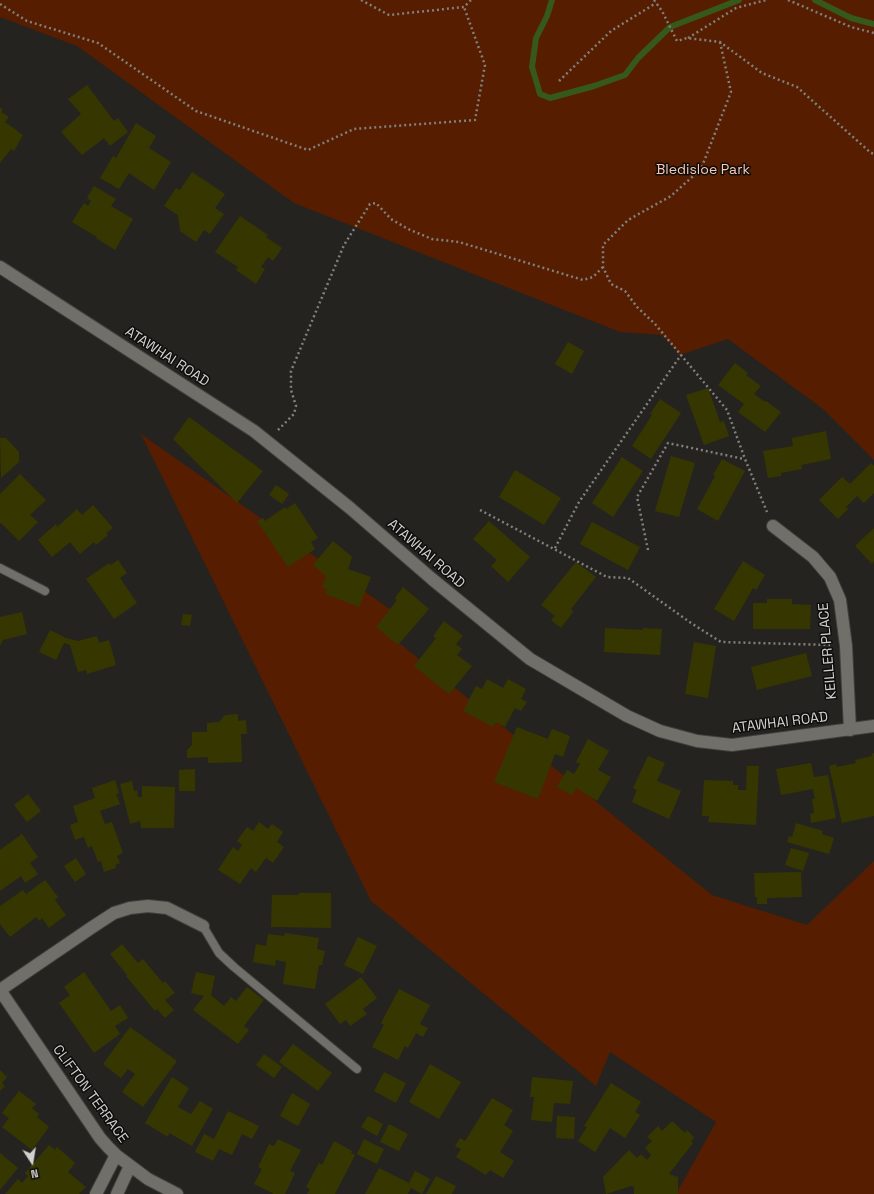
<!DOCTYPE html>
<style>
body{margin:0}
#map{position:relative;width:874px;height:1194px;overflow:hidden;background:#25231f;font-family:"Space Grotesk",sans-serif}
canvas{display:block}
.north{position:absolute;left:12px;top:1142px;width:40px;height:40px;-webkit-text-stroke:3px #0e0d0b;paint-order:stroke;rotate:168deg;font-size:11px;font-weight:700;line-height:16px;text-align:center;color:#d2d1ce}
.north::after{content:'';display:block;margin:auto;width:14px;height:18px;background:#d2d1ce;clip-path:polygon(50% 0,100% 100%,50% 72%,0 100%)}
</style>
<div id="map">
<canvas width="874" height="1194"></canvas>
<div class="north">N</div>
</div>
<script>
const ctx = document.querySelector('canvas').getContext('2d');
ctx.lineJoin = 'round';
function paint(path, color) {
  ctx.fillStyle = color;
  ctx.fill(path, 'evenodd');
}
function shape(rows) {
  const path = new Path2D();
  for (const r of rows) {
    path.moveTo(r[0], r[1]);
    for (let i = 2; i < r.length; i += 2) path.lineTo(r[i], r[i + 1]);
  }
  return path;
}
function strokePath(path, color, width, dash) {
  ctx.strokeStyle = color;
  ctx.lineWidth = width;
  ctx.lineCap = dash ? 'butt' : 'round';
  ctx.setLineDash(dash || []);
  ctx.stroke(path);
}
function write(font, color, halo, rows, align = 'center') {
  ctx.font = font + ' "Space Grotesk",sans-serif';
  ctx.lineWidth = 3;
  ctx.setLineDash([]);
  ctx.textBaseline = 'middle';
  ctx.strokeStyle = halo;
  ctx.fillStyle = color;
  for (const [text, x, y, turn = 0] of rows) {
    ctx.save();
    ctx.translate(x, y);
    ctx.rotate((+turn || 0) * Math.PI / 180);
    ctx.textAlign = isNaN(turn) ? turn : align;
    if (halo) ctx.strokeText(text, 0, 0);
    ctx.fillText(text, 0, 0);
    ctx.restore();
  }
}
paint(shape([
 [0,0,874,0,874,460,823,409,728,339,680,355,662,335,620,332,294,203,77,46,0,17],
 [141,434,404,619,393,638,712,895,807,925,874,861,874,1194,676,1194,716,1122,610,1052,596,1086,371,901]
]), '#561d00');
strokePath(shape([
 [552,0,547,16,536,38,532,67,540,94,550,98,594,86,625,75,638,58,670,27,739,0],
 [815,0,851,18,874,24]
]), '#36581a', 6);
paint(shape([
 [87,85,114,121,118,118,128,132,110,146,104,138,82,155,61,132,81,114,68,99],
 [0,107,3,110,1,112,9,117,5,122,23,135,14,151,11,149,0,163],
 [136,123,156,136,149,148,171,162,154,190,129,173,119,189,100,178,113,156,116,158],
 [192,172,225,194,215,208,224,214,210,234,204,230,196,242,180,231,178,215,164,206,176,188,180,190],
 [94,186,116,199,111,206,133,219,115,250,96,238,97,237,72,222,84,203,88,206,91,201,87,198],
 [240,216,268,235,266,237,282,248,273,261,268,257,261,267,265,269,256,284,236,270,238,267,215,252],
 [568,342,584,351,572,374,555,364],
 [735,363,748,373,746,375,761,386,754,394,765,402,766,401,781,412,765,432,738,412,744,404,718,385],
 [708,388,720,422,724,421,729,436,704,445,686,395],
 [660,399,681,413,651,459,632,446,652,415,650,414],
 [189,417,263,471,237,503,173,439],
 [826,431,831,459,801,465,802,469,781,473,781,476,768,478,763,451,793,446,792,438],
 [0,438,6,438,19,452,19,462,1,478],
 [671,456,695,463,679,517,655,511],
 [622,457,643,471,613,517,592,503],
 [722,459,745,471,718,521,697,509,715,476,713,475],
 [871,463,874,466,874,493,864,503,857,496,846,507,848,509,838,519,819,500,842,477,850,484],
 [515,470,561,498,544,525,499,497],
 [20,474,46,500,30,515,38,522,19,541,1,523,0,524,0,494],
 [276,485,289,494,282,504,269,495],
 [295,503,318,538,311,542,315,549,288,567,257,521,263,518,265,521,285,507,286,509],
 [93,505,113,528,106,533,108,535,96,545,94,542,80,554,70,542,52,557,38,540,56,524,57,527,77,509,82,515],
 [489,521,530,557,508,582,491,566,497,560,473,539],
 [592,522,640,547,628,570,580,544],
 [874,528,874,561,872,564,855,546],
 [333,541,352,557,348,569,371,577,359,607,325,594,327,589,322,588,326,576,313,565],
 [118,560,127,573,120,578,137,603,114,619,86,579,109,563,111,565],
 [743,561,765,575,756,590,753,588,734,621,714,609],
 [576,562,596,577,571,609,573,612,561,628,551,620,555,616,541,605],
 [403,587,429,609,398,645,376,627,397,600,395,598],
 [767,599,792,599,792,604,811,605,810,629,753,629,753,603,767,603],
 [22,612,27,634,3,640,0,646,0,617],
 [183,614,192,615,190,626,181,625],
 [444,621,463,636,456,644,462,649,457,655,472,666,449,694,414,666,436,638,433,636],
 [605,628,643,630,643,628,662,629,660,655,604,652],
 [50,630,66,638,78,641,97,636,99,643,109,640,116,665,87,674,86,670,78,672,70,645,64,643,56,660,39,652],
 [694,642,716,646,708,698,685,694],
 [806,653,812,676,757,690,751,667],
 [487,679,503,688,508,679,526,689,521,699,527,702,521,711,515,708,505,727,496,722,493,727,463,711,476,686,482,689],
 [238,714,238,721,246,720,247,734,241,734,242,762,208,763,208,757,187,758,187,750,192,745,192,732,207,732,207,723,219,722,225,715],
 [517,727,548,739,552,729,570,736,563,757,555,754,538,799,494,782],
 [588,739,609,751,598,770,611,777,597,801,576,788,572,795,557,787,567,770,574,774,580,764,576,762],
 [874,753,874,816,842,823,829,766,836,764,837,767,856,763,855,760,872,756,871,754],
 [648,756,665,763,657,781,681,791,669,819,632,802,637,790,633,788],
 [811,763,814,777,828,775,836,818,811,823,810,814,814,813,812,799,815,799,813,789,781,795,776,769],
 [747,766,759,766,756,825,708,822,709,816,702,816,704,780,733,781,733,785,738,785,738,790,746,790],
 [195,769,195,791,179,791,179,770],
 [115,780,119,793,116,794,120,804,100,811,105,824,112,822,123,853,117,856,120,863,115,865,116,868,104,872,101,861,98,862,92,846,88,848,84,837,75,840,70,825,78,822,73,806,95,798,92,788],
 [132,781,134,791,137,790,138,797,142,797,142,786,175,787,174,828,141,828,140,821,130,824,120,784],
 [28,794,41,811,27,822,14,805],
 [259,822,268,829,272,824,283,832,277,842,284,847,273,863,266,858,256,872,251,868,240,884,218,870,233,847,238,851,242,845,237,841,247,827,253,831],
 [796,823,823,831,822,834,834,838,829,854,787,842,789,836,792,837],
 [22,834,38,857,30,863,38,874,25,883,21,876,0,891,0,850],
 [791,848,809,853,803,871,785,865],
 [76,858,86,874,75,882,64,866],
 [801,872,802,897,767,898,767,904,757,904,757,897,755,897,754,873],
 [45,880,58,897,55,900,66,915,49,928,42,918,39,921,36,917,10,937,0,924,0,906,23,890,26,894],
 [299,893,331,893,331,928,271,927,272,895,299,895],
 [285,933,319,938,317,949,325,951,322,965,319,965,315,989,283,984,286,962,276,960,275,966,253,962,256,944,266,946,268,934,284,936],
 [358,937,377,946,363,974,344,965],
 [122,944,138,963,143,959,163,983,165,981,175,993,165,1000,174,1010,165,1018,157,1009,155,1011,126,976,127,975,110,954],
 [84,972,111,1011,120,1005,128,1018,115,1026,120,1034,94,1053,59,1003,70,995,64,987],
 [196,972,215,976,211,995,224,1006,231,997,236,1001,247,987,264,1000,244,1026,249,1030,238,1044,193,1010,204,996,191,993],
 [361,977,377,998,363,1009,367,1014,350,1026,346,1020,340,1024,325,1004],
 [399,989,430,1005,420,1024,428,1028,423,1037,416,1033,408,1048,405,1046,398,1060,372,1047,384,1025,381,1023],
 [130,1027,177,1061,143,1107,122,1092,135,1074,128,1069,121,1078,103,1064],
 [293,1044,332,1073,318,1091,279,1062],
 [264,1054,282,1067,274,1078,256,1065],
 [430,1064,461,1082,439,1119,409,1102],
 [0,1070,7,1077,2,1083,5,1086,0,1091],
 [384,1072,406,1083,396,1103,374,1091],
 [172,1077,189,1088,178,1107,191,1114,200,1101,213,1109,192,1146,169,1133,168,1137,145,1123],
 [532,1077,573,1081,570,1104,554,1103,552,1122,531,1120,534,1097,530,1097],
 [611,1083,641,1102,635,1112,640,1115,625,1138,610,1128,595,1152,578,1141,587,1127,584,1126],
 [19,1091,36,1104,32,1108,39,1114,37,1117,49,1127,32,1150,2,1127,9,1118,2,1113],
 [292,1093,310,1104,298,1126,280,1116],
 [492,1098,513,1110,504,1125,513,1131,500,1152,514,1161,503,1178,490,1170,486,1175,456,1157,461,1149,455,1146,460,1138,465,1141],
 [228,1111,259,1126,252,1139,242,1134,232,1155,219,1149,213,1161,195,1152,204,1134,214,1139],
 [368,1116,383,1124,377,1136,361,1127],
 [557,1116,575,1117,574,1139,556,1138],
 [672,1121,685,1133,687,1130,694,1137,691,1141,693,1143,669,1174,678,1177,678,1194,634,1194,634,1187,631,1186,606,1194,603,1177,629,1150,637,1158,641,1154,647,1160,651,1155,645,1148,652,1141,647,1137,658,1126,662,1131],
 [389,1124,408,1134,399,1151,380,1142],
 [278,1139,301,1150,290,1171,295,1173,285,1194,274,1194,254,1184,262,1169,258,1167,269,1144,274,1146],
 [364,1139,384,1149,377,1164,357,1154],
 [334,1141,352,1151,351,1153,355,1155,335,1194,307,1194,310,1189,306,1187,319,1163,322,1165],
 [49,1145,55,1150,57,1147,75,1163,68,1172,86,1187,79,1194,5,1194,18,1179,22,1183,28,1176,25,1173],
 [0,1153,18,1168,0,1190],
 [379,1168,409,1183,415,1171,430,1179,422,1194,411,1188,408,1194,365,1194],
 [436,1176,456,1186,452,1194,426,1194]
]), '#363700');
const service = shape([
 [0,568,45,591],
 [203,926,219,953,234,967,357,1069]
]);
const minor = shape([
 [0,267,254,431,350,508,432,579,530,659,627,716,660,731,697,741,732,745,874,726],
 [773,526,813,557,830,577,840,600,846,646,850,730],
 [0,990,100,1138,108,1147,116,1155,148,1179,177,1194],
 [0,990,94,926,114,913,130,908,148,906,167,908,203,926],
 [96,1194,116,1155],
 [117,1194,130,1166]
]);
strokePath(service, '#41403c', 10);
strokePath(minor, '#41403c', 14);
strokePath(shape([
 [361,0,389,15,464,7,471,0],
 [654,0,662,11,677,41,687,38,720,42,762,73,797,87,871,153,874,154],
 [788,0,851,27,874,33],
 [0,4,27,21,98,43,196,111,308,150,354,129,475,120,485,65,464,7],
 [688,38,736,8,766,0],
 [720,42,731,92,701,169,671,196,628,220,603,245,603,267,611,284,625,291,637,307,655,324,727,410,745,459,767,512],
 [559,81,611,31,656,3],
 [278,430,294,414,296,406,291,390,291,371,344,245,370,204,376,203,391,219,408,229,432,239,459,242,583,280,593,277,603,267],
 [480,510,607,577,628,578,691,623,721,642,830,645],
 [555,548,579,502,681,355],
 [648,550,637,497,668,443,744,459]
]), '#81807d', 2.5, [2, 3]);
strokePath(service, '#716f69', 8);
strokePath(minor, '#716f69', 12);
write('14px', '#f9c9b5', '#0e0d0b', [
 ["Bledisloe Park",703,170]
]);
write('14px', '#d2d1ce', '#0e0d0b', [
 ["ATAWHAI ROAD",167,357,33],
 ["ATAWHAI ROAD",426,554,41],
 ["KEILLER PLACE",828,651,-95],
 ["ATAWHAI ROAD",780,723,-7],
 ["CLIFTON TERRACE",90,1094,54]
]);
</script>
